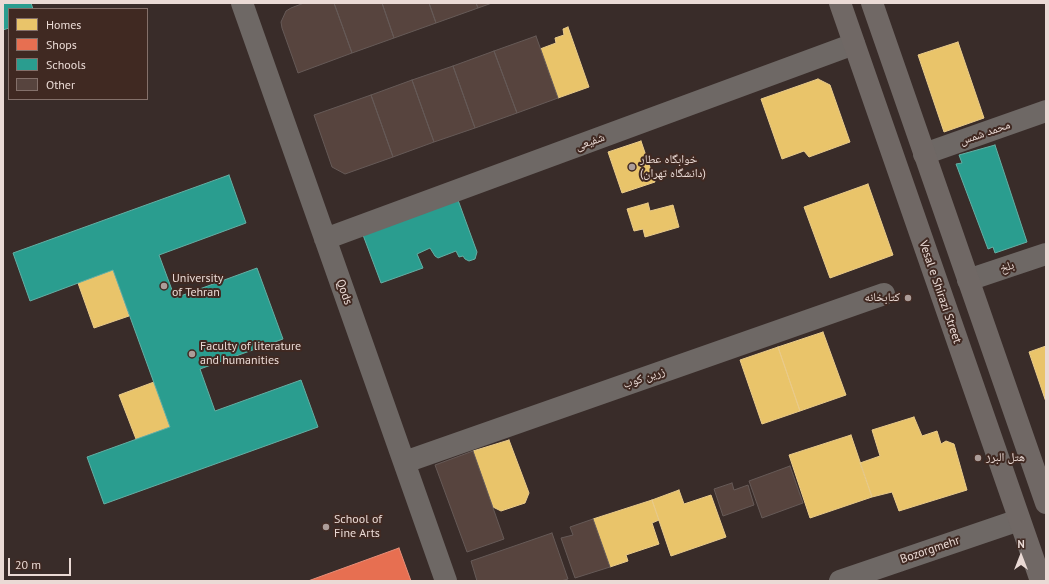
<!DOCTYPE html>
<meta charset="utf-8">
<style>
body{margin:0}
#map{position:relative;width:1049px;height:584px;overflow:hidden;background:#392c29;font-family:"PT Sans",sans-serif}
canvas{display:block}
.frame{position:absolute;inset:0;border:4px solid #eadad5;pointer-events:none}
.legend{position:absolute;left:8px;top:8px;width:140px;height:92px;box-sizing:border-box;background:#402922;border:1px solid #84706a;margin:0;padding:5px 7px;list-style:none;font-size:12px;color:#eadad5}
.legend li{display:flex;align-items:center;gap:8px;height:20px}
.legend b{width:20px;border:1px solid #84706a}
.north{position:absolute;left:1001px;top:536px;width:40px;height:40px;-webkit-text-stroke:3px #402922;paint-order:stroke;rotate:0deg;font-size:11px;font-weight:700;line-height:16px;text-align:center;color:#eadad5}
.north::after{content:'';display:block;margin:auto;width:14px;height:18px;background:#eadad5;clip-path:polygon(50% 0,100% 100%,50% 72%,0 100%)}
.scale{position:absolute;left:8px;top:558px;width:63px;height:18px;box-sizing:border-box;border:2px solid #eadad5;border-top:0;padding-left:5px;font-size:12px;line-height:14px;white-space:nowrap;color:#eadad5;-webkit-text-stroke:3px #402922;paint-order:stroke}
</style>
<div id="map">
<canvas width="1049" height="584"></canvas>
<div class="frame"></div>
<ul class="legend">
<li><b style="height:11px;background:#e9c46a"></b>Homes</li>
<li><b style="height:11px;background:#e76f51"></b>Shops</li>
<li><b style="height:11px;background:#2a9d8f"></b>Schools</li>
<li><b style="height:11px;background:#57443e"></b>Other</li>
</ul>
<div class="north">N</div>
<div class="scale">20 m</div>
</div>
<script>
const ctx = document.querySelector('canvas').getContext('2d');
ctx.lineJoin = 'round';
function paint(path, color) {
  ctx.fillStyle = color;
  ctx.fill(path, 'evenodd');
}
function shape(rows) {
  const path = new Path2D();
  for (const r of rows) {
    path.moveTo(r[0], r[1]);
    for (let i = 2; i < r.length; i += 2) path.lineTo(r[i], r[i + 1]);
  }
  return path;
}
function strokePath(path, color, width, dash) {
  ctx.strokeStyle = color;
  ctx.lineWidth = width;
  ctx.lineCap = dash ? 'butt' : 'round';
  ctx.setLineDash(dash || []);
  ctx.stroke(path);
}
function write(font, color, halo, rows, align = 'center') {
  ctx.font = font + ' "PT Sans","Noto Naskh Arabic",sans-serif';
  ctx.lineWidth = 4;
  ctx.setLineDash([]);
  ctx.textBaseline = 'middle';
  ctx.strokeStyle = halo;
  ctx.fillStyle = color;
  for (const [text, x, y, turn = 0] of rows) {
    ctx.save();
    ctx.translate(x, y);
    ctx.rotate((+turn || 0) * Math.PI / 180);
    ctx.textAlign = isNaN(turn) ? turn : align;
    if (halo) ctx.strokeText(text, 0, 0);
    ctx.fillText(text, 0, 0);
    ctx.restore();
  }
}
const homes = shape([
 [568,27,589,87,558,98,540,49,556,43,555,38,564,35,563,29,568,27],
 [958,42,984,118,944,132,918,55,958,42],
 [818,79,830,85,850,142,809,157,804,151,782,159,761,99,818,79],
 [641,141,655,182,622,193,608,152,641,141],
 [868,184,893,255,830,278,804,207,868,184],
 [648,203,650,211,673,205,679,227,645,237,643,229,634,231,627,209,648,203],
 [113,270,129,316,94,328,78,283,113,270],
 [823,332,846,395,800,411,778,347,823,332],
 [1046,346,1046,402,1029,352,1046,346],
 [778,347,800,411,762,424,740,360,778,347],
 [154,382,170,427,136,439,119,395,154,382],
 [914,417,922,436,937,431,941,444,946,441,954,444,967,490,899,511,892,492,872,497,860,463,880,456,872,430,914,417],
 [851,435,872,497,810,518,789,455,851,435],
 [509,440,529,493,525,503,501,511,493,507,473,451,509,440],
 [679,490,684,504,711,495,726,537,671,556,652,500,679,490],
 [652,500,659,520,652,523,659,544,626,555,628,561,610,567,593,519,652,500]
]);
paint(homes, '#e9c46a');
strokePath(homes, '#e9cb8a', 1);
const shops = shape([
 [399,548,411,581,308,581,399,548]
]);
paint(shops, '#e76f51');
strokePath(shops, '#e88f79', 1);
const schools = shape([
 [3,3,31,3,33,9,9,9,9,28,3,30,3,3],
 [995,145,1027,242,995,253,993,247,988,249,956,164,962,163,959,155,995,145],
 [229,175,246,223,159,255,175,298,257,268,283,339,200,369,215,411,301,380,318,427,104,504,87,457,170,427,113,270,30,301,13,253,229,175],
 [458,200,477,252,475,259,469,261,465,259,463,256,459,257,456,251,438,258,435,256,430,248,417,254,423,268,381,283,363,235,458,200]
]);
paint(schools, '#2a9d8f');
strokePath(schools, '#64afa4', 1);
const building = shape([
 [304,3,334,3,352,53,298,73,282,28,281,22,286,11,291,8,304,3],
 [334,3,382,3,394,38,352,53,334,3],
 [382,3,429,3,436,23,394,38,382,3],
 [429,3,476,3,478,8,436,23,429,3],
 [476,3,492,3,478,8,476,3],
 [536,36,558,98,517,113,494,51,536,36],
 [494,51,517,113,475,128,453,66,494,51],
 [453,66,475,128,434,142,412,80,453,66],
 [412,80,434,142,393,157,371,95,412,80],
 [371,95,393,157,345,174,332,167,314,115,371,95],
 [473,451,504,539,467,552,435,465,473,451],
 [790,466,803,503,762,518,749,481,790,466],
 [732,483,734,490,748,485,754,505,723,516,714,489,732,483],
 [593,519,610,567,575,578,561,538,573,535,570,527,593,519],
 [552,533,568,579,561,581,477,581,471,561,552,533]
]);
paint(building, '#57443e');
strokePath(building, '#665a57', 1);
strokePath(shape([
 [242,3,446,581],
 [924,154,1046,111],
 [325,239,854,44],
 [968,280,1046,254],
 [405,462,884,294],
 [840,581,1019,520]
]), '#6e6865', 22);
strokePath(shape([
 [840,3,1041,581],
 [872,3,1046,503]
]), '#706865', 22);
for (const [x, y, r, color] of [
 [632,167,4,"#ac9d99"],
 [164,286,4,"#ac9d99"],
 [908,298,4,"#ac9d99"],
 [192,354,4,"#ac9d99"],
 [978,458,4,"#ac9d99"],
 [326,527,4,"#ac9d99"]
]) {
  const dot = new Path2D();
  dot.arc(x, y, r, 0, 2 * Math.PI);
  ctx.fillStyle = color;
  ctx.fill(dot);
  strokePath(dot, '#402922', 1.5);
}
write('12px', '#eadad5', '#402922', [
 ["محمد شمس",985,133,-19],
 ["شفیعی",590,142,-20],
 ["بلخ",1007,267,-19],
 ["Qods",344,292,70],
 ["Vesal e Shirazi Street",940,292,71],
 ["زرین کوب",644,378,-19],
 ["Bozorgmehr",930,550,-19]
]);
write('12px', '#eadad5', '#402922', [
 ["خوابگاه عطار",640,160],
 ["(دانشگاه تهران)",640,174],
 ["University",172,279],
 ["of Tehran",172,293],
 ["کتابخانه",900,298,"right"],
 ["Faculty of literature",200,347],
 ["and humanities",200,361],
 ["هتل البرز",986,458],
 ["School of",334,520],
 ["Fine Arts",334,534]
], 'left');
</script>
